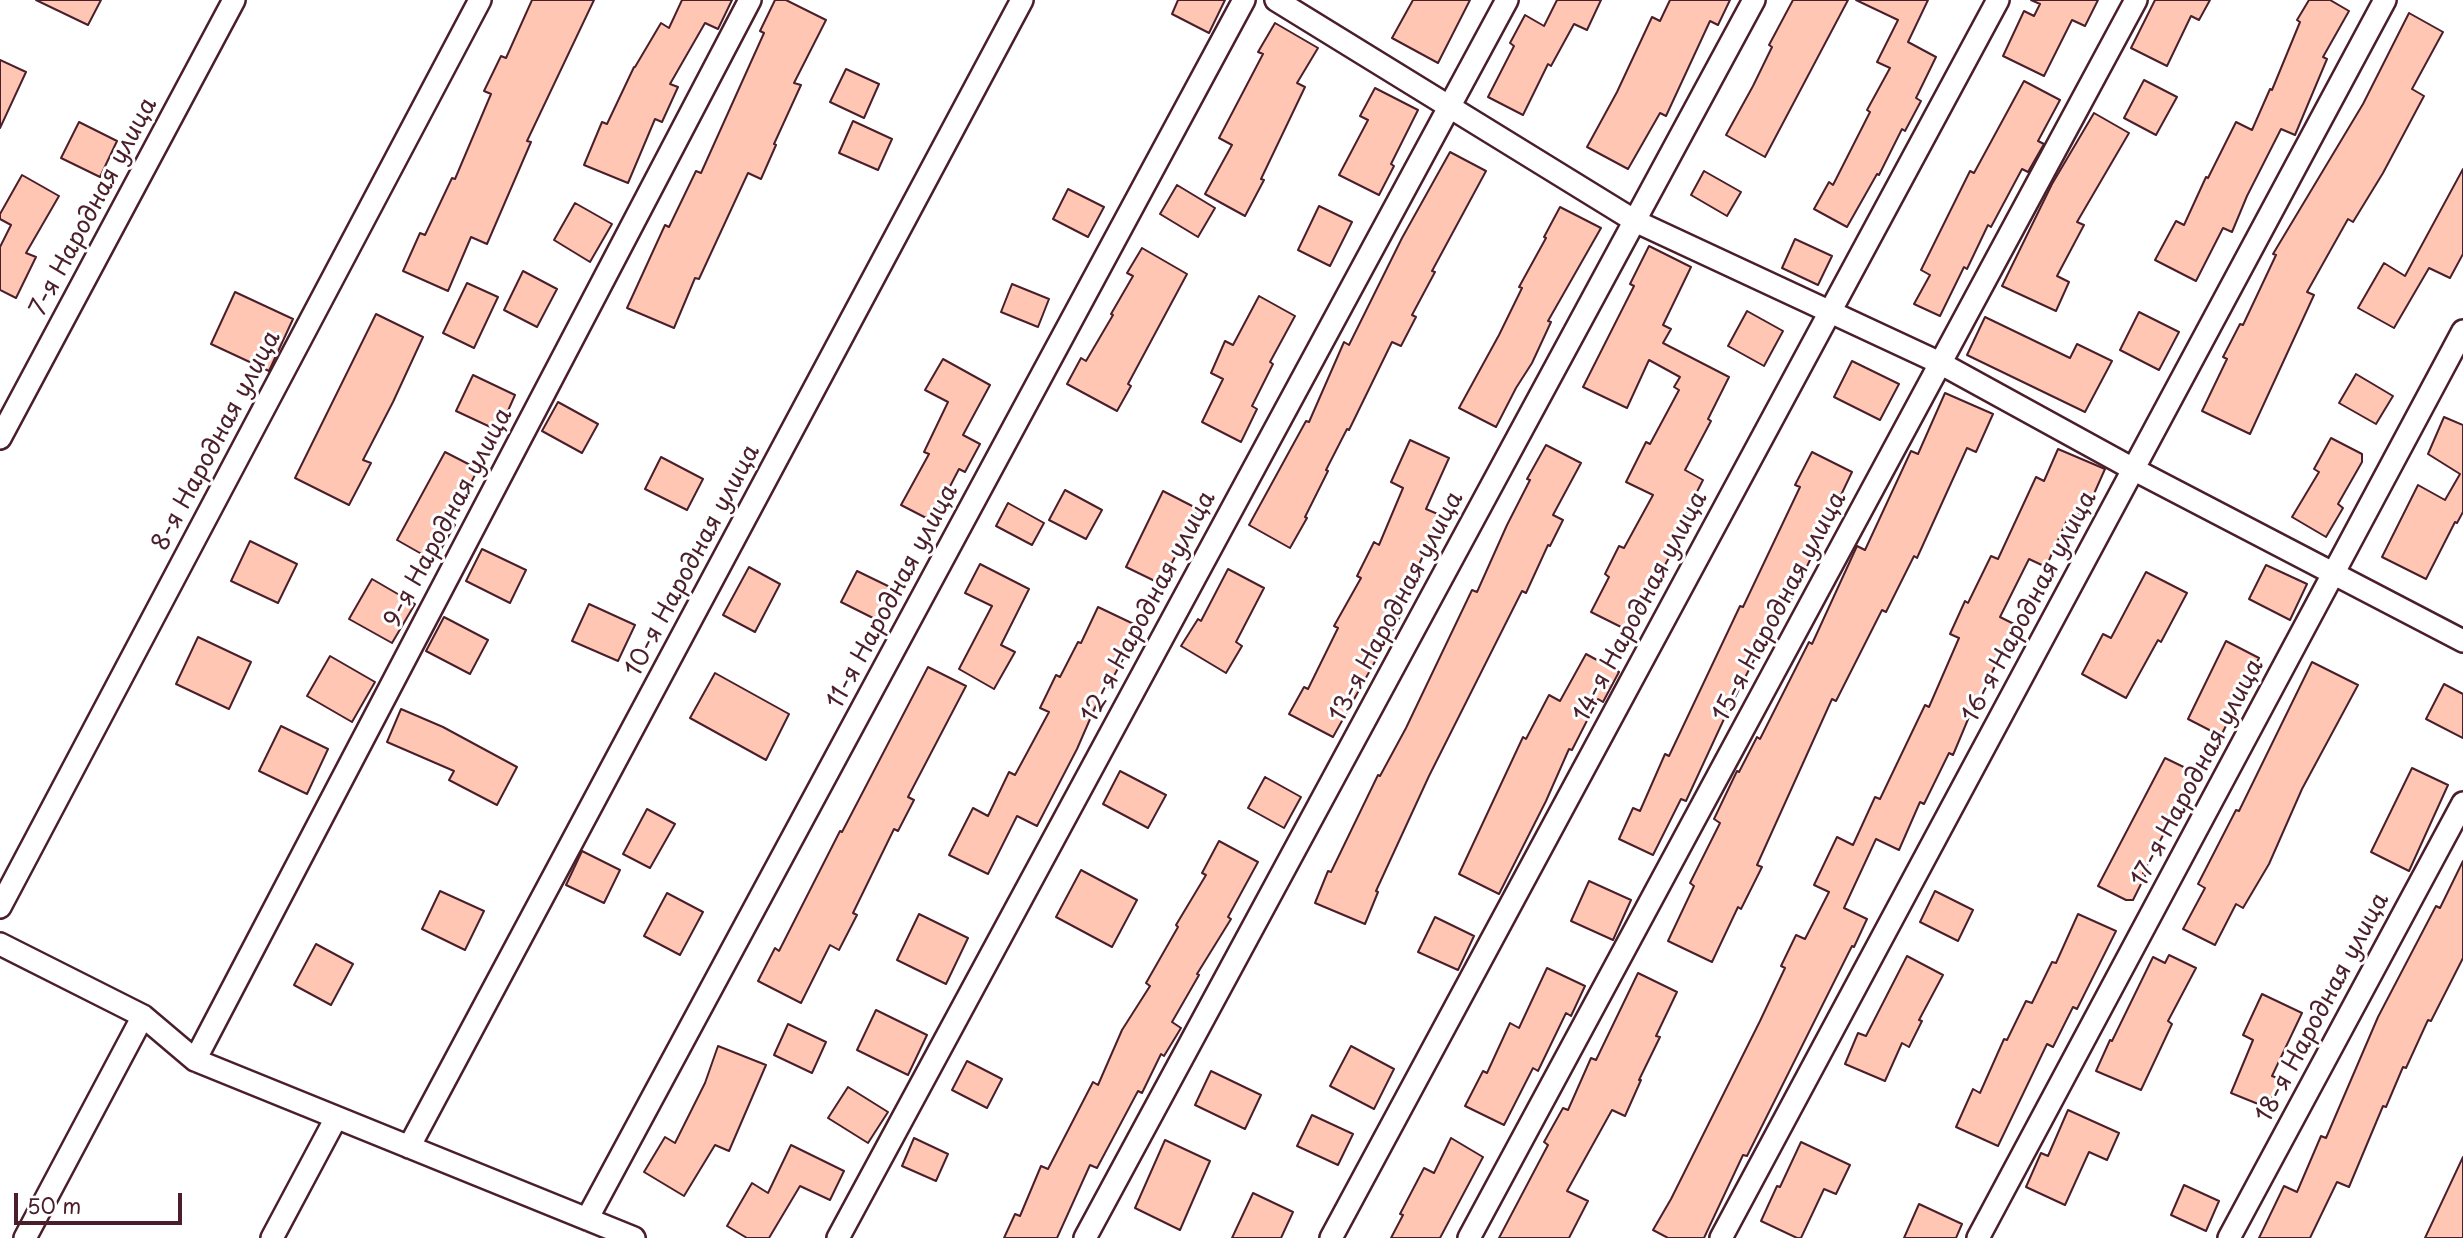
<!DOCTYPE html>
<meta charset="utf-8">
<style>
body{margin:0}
#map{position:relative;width:2463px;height:1238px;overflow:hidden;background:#fff;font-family:"Playpen Sans",sans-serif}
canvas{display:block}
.scale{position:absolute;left:14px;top:1193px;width:168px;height:32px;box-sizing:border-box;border:4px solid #4a1f2b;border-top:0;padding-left:9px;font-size:21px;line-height:24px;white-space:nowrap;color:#4a1f2b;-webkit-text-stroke:5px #fff;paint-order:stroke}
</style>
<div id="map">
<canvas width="2463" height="1238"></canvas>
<div class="scale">50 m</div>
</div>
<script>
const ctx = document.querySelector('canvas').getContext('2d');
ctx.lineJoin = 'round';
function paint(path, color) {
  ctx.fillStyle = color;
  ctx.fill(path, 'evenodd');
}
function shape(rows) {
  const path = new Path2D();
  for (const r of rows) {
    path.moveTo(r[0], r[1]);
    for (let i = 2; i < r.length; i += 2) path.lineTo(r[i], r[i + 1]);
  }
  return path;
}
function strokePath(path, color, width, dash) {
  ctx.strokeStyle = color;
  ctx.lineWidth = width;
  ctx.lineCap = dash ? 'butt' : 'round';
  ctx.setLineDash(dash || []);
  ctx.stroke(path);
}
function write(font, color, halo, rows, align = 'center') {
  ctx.font = font + ' "Playpen Sans",sans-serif';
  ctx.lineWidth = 6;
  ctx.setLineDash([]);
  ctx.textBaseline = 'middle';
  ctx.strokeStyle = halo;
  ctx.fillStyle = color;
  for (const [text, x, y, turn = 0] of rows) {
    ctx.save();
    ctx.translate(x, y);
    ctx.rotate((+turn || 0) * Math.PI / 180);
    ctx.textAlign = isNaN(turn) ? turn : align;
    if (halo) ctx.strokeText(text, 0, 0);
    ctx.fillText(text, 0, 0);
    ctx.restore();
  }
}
const building = shape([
 [36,0,101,0,88,25,36,0],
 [532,0,594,0,527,141,531,142,487,244,471,237,448,291,403,271,420,233,425,235,452,178,455,179,491,94,484,91,501,56,506,58,532,0],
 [682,0,732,0,718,29,705,23,670,84,678,87,662,122,655,119,628,183,584,165,602,122,607,124,634,67,635,67,661,23,669,28,682,0],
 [775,0,786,0,826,20,794,83,801,85,774,144,776,145,761,179,748,173,699,279,695,278,674,328,627,308,665,225,669,227,696,171,701,173,764,33,760,31,775,0],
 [1178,0,1225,0,1209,33,1172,14,1178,0],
 [1413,0,1470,0,1438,63,1392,38,1413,0],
 [1557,0,1601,0,1587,30,1574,24,1551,66,1548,64,1523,115,1488,97,1514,46,1510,43,1525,15,1544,26,1557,0],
 [1670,0,1730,0,1718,25,1710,21,1666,116,1660,113,1628,169,1587,147,1617,92,1652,17,1660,21,1670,0],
 [1793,0,1848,0,1765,157,1726,135,1753,86,1772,47,1769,45,1793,0],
 [1856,0,1928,0,1908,42,1936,57,1916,98,1921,101,1905,131,1902,129,1879,175,1877,174,1847,227,1814,209,1829,182,1833,185,1870,112,1867,110,1890,68,1877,62,1898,20,1856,0],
 [2031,0,2098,0,2085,26,2072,20,2044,76,2003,56,2024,11,2034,16,2040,4,2031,0],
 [2155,0,2210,0,2199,20,2191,16,2167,66,2131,48,2155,0],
 [2309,0,2330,0,2349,11,2323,57,2327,59,2295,135,2281,129,2247,196,2232,232,2223,228,2196,281,2155,260,2176,221,2184,225,2206,177,2208,178,2236,122,2252,130,2270,89,2272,90,2300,22,2297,20,2309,0],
 [2409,13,2443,32,2412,89,2424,96,2383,173,2353,222,2348,219,2307,292,2314,295,2250,434,2202,411,2227,359,2223,357,2240,324,2243,325,2276,255,2273,254,2363,104,2409,13],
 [1275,23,1318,48,1297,83,1305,87,1261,179,1264,180,1245,216,1205,194,1232,145,1219,138,1263,54,1258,52,1275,23],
 [0,60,26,72,0,128,0,60],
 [846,69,879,84,864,118,830,102,846,69],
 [2144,80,2177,97,2156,135,2124,118,2144,80],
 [2024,81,2060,100,2038,141,2044,144,2028,172,2022,169,1991,227,1988,225,1967,269,1964,267,1940,316,1914,304,1930,275,1921,270,1970,171,1974,173,2024,81],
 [1375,88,1418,110,1391,164,1394,166,1379,195,1339,175,1368,120,1360,116,1375,88],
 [2094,113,2129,133,2077,222,2084,225,2057,276,2069,282,2056,311,2002,286,2052,184,2094,113],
 [853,121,892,139,878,170,839,153,853,121],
 [79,122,117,141,100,177,61,158,79,122],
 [1450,152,1486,171,1432,271,1435,272,1412,315,1416,317,1401,346,1392,342,1349,430,1347,429,1326,470,1328,471,1305,517,1307,518,1290,548,1249,525,1306,421,1309,422,1344,342,1349,345,1402,238,1450,152],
 [2463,169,2463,254,2450,278,2429,268,2394,328,2358,308,2384,263,2405,276,2463,169],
 [1704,171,1741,192,1727,216,1691,195,1704,171],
 [22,175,59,196,26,253,36,257,16,298,0,290,0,247,11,225,0,219,0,214,22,175],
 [1177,185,1215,208,1198,237,1160,214,1177,185],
 [1068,189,1104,207,1088,237,1053,219,1068,189],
 [575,203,612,224,590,262,554,240,575,203],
 [1319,206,1352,222,1330,266,1298,250,1319,206],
 [1560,207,1601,228,1548,321,1551,322,1532,363,1516,388,1496,427,1459,408,1499,335,1522,288,1519,287,1546,238,1544,237,1560,207],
 [1795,239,1832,256,1818,285,1782,268,1795,239],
 [1649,246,1691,267,1663,325,1671,329,1663,343,1729,377,1708,419,1711,421,1685,470,1703,480,1683,519,1688,523,1642,607,1631,632,1591,612,1609,577,1605,574,1619,546,1624,548,1653,495,1626,482,1646,442,1650,444,1679,390,1674,387,1680,377,1649,360,1627,408,1583,387,1634,286,1630,284,1649,246],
 [1142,248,1187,274,1128,384,1131,386,1117,411,1067,384,1081,358,1086,361,1113,315,1111,314,1133,276,1127,273,1142,248],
 [523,271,557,289,537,327,504,310,523,271],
 [467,283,498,297,474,348,443,333,467,283],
 [1012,284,1049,299,1038,327,1001,312,1012,284],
 [235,292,293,319,269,371,211,344,235,292],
 [1259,296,1295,316,1270,362,1273,364,1252,406,1257,409,1241,442,1202,422,1223,379,1211,373,1225,341,1233,345,1259,296],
 [1747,311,1783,331,1764,366,1728,346,1747,311],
 [2139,312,2179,332,2159,370,2120,350,2139,312],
 [376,314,423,337,393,402,363,460,371,463,349,505,295,478,376,314],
 [1985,317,2070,358,2077,344,2112,361,2085,412,1967,355,1985,317],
 [943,359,990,385,963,435,980,444,965,472,959,469,932,521,901,505,929,454,924,452,948,402,925,390,943,359],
 [1852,361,1899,384,1880,420,1834,397,1852,361],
 [2356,374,2393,396,2376,424,2339,403,2356,374],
 [473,375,515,395,499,431,456,411,473,375],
 [1945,393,1993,414,1976,452,1967,448,1917,558,1914,556,1886,612,1882,610,1836,701,1832,699,1757,865,1762,867,1741,909,1738,907,1712,962,1668,941,1694,886,1690,883,1720,823,1714,819,1737,771,1739,772,1757,737,1760,739,1809,642,1812,644,1857,546,1865,550,1911,451,1918,454,1945,393],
 [558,402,598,424,582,453,542,431,558,402],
 [2444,417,2463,425,2463,512,2457,523,2455,522,2426,579,2382,557,2418,485,2445,500,2460,474,2428,454,2444,417],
 [2331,438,2362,454,2362,462,2338,504,2343,508,2326,537,2292,517,2319,472,2314,469,2331,438],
 [1410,440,1449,458,1426,509,1440,515,1419,565,1397,610,1402,613,1333,737,1289,714,1304,687,1308,689,1338,628,1334,626,1361,578,1357,576,1374,542,1379,545,1403,488,1391,482,1410,440],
 [1546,445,1581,463,1553,515,1563,520,1550,546,1548,545,1526,593,1522,591,1429,776,1376,891,1378,892,1365,924,1315,903,1328,871,1331,872,1378,775,1380,776,1406,728,1472,590,1477,592,1507,525,1530,480,1527,479,1546,445],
 [2058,449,2105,469,2093,496,2088,493,2074,524,2067,520,2046,567,2029,559,2000,617,2014,624,1977,706,1974,705,1953,755,1949,753,1924,804,1920,802,1899,850,1876,839,1844,908,1867,919,1854,947,1852,946,1747,1156,1743,1155,1704,1238,1668,1238,1653,1230,1671,1199,1760,1021,1785,968,1781,966,1796,935,1805,939,1829,892,1814,885,1837,837,1853,845,1875,797,1880,799,1925,705,1929,707,1959,638,1950,634,1965,601,1968,603,1991,556,1998,559,2036,477,2044,481,2058,449],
 [445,452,478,469,451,522,455,525,434,561,397,540,445,452],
 [1812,452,1852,472,1789,604,1784,601,1761,654,1758,652,1724,719,1686,801,1681,799,1653,855,1619,839,1633,808,1640,811,1665,754,1669,756,1740,606,1743,607,1800,487,1795,485,1812,452],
 [661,457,703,479,687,510,645,489,661,457],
 [1065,490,1102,510,1086,539,1049,520,1065,490],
 [1163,491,1198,509,1175,552,1177,553,1161,584,1126,567,1163,491],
 [1008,503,1044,523,1032,545,996,526,1008,503],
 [250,541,297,564,278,603,231,581,250,541],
 [482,549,526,570,510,603,466,581,482,549],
 [980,564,1029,589,1001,645,1015,652,994,689,959,669,992,606,965,593,980,564],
 [2266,565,2307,584,2290,620,2249,599,2266,565],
 [749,567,780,584,755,632,723,615,749,567],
 [1228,569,1264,588,1236,642,1242,646,1226,673,1181,646,1198,619,1201,621,1228,569],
 [857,571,892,588,877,620,841,602,857,571],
 [2146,572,2187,593,2161,642,2158,640,2126,698,2082,674,2103,634,2111,638,2146,572],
 [372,579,415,604,392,643,349,619,372,579],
 [589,604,635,625,618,661,572,641,589,604],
 [1098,607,1140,627,1107,689,1104,687,1077,749,1037,826,1017,816,988,874,949,855,973,808,988,816,1009,772,1015,775,1049,712,1040,708,1056,675,1060,677,1078,642,1081,643,1098,607],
 [444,617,488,640,470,674,426,651,444,617],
 [198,637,251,662,229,709,176,684,198,637],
 [2226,641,2259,658,2221,736,2188,719,2226,641],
 [1586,654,1619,672,1603,702,1598,699,1572,750,1569,749,1546,801,1499,894,1459,874,1523,737,1526,739,1549,695,1560,701,1586,654],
 [330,656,375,682,352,722,307,696,330,656],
 [2312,662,2358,685,2302,789,2269,864,2243,908,2236,904,2215,945,2183,929,2205,888,2198,884,2236,810,2239,811,2312,662],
 [928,667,966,686,908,797,914,800,898,831,894,829,853,913,857,915,839,950,830,945,801,1003,758,981,775,948,779,951,840,831,842,832,928,667],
 [715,673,789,714,766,760,690,718,715,673],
 [2444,684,2463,694,2463,738,2426,719,2444,684],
 [401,709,443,727,517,767,497,805,449,780,454,771,387,742,401,709],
 [281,726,328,749,307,794,259,771,281,726],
 [2165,758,2196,773,2143,873,2146,874,2133,900,2126,900,2098,886,2165,758],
 [2412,768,2448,785,2409,871,2371,852,2412,768],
 [1120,771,1166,795,1148,828,1103,804,1120,771],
 [1265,777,1301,797,1284,828,1248,808,1265,777],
 [647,809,675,824,650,868,623,854,647,809],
 [1219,841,1258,862,1228,917,1231,919,1197,974,1199,975,1172,1022,1181,1028,1164,1056,1161,1054,1142,1093,1138,1091,1097,1168,1090,1165,1057,1238,1004,1238,1015,1214,1020,1216,1041,1166,1048,1169,1093,1082,1098,1085,1122,1030,1150,986,1146,983,1178,927,1176,925,1206,875,1202,873,1219,841],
 [582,851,620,870,604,903,566,885,582,851],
 [2463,861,2463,958,2431,1021,2428,1020,2406,1068,2403,1067,2386,1107,2383,1106,2349,1187,2337,1182,2310,1238,2259,1238,2284,1186,2297,1192,2321,1136,2326,1138,2378,1017,2436,906,2440,908,2463,861],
 [1081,870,1137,900,1112,947,1056,917,1081,870],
 [1589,881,1631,900,1613,940,1571,921,1589,881],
 [440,891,484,911,465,950,422,929,440,891],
 [1935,891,1973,910,1958,941,1920,922,1935,891],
 [667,893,703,912,680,955,644,936,667,893],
 [919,914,968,938,946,984,897,960,919,914],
 [2078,914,2116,931,2077,1009,2073,1007,2053,1047,2047,1044,1998,1146,1956,1127,1973,1089,1980,1093,2004,1039,2007,1040,2026,1001,2032,1003,2052,962,2056,963,2078,914],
 [1435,917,1474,936,1458,970,1418,952,1435,917],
 [316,944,353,964,331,1005,294,985,316,944],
 [2169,955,2196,968,2168,1021,2172,1024,2141,1090,2096,1071,2110,1040,2112,1041,2153,957,2165,963,2169,955],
 [1907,956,1943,975,1919,1020,1922,1021,1909,1047,1902,1043,1885,1081,1845,1064,1858,1033,1866,1036,1907,956],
 [1547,968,1585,986,1571,1016,1566,1013,1538,1071,1533,1068,1504,1125,1465,1106,1483,1071,1487,1073,1510,1023,1519,1028,1547,968],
 [1638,973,1677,992,1656,1036,1660,1037,1639,1080,1641,1080,1625,1116,1612,1110,1567,1191,1588,1201,1569,1238,1499,1238,1548,1145,1544,1142,1563,1108,1568,1110,1591,1058,1596,1060,1638,973],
 [2262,994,2302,1013,2272,1076,2280,1079,2268,1108,2231,1093,2253,1040,2243,1035,2262,994],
 [876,1010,927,1035,908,1075,857,1050,876,1010],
 [788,1024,826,1042,812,1073,774,1055,788,1024],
 [718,1046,766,1065,729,1151,715,1145,684,1196,644,1172,665,1137,675,1143,705,1083,718,1046],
 [1351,1046,1394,1069,1374,1109,1330,1086,1351,1046],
 [967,1061,1002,1079,987,1108,952,1090,967,1061],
 [1211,1071,1261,1095,1245,1129,1195,1105,1211,1071],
 [848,1087,888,1112,868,1143,828,1118,848,1087],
 [2068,1110,2119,1133,2107,1160,2089,1152,2065,1205,2026,1187,2041,1153,2048,1156,2068,1110],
 [1312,1115,1353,1134,1338,1165,1297,1146,1312,1115],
 [914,1138,948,1154,936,1181,902,1166,914,1138],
 [1451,1138,1483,1157,1440,1238,1391,1238,1403,1215,1400,1214,1424,1168,1434,1173,1451,1138],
 [1165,1140,1210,1161,1180,1230,1135,1208,1165,1140],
 [1801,1142,1850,1165,1836,1194,1824,1189,1801,1238,1797,1238,1761,1221,1777,1186,1780,1187,1801,1142],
 [791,1145,844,1171,830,1200,800,1186,769,1238,747,1238,727,1226,752,1183,768,1193,791,1145],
 [2463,1157,2463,1238,2425,1238,2463,1157],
 [2184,1185,2219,1201,2206,1231,2171,1215,2184,1185],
 [1253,1193,1293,1212,1281,1238,1232,1238,1253,1193],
 [1919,1204,1962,1224,1956,1238,1904,1238,1919,1204]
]);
paint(building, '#fec6b3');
strokePath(building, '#4a1f2b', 2);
const minor = shape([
 [1276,0,1635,221,1940,363,2133,469,2463,641],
 [0,438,234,0],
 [0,907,480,0],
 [0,944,143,1016,195,1060,634,1238],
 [195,1060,750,0],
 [409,1147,1022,0],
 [587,1219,1244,0],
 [25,1238,143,1016],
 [272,1238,336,1118],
 [838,1238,1507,0],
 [1085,1238,1754,0],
 [1331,1238,1998,0],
 [1469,1238,2136,0],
 [1721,1238,2385,0],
 [1978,1238,2463,331],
 [2229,1238,2463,803]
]);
strokePath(minor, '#4a1f2b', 26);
strokePath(minor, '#fff', 21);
write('24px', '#4a1f2b', '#fff', [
 ["7-я Народная улица",94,207,-62],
 ["8-я Народная улица",217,441,-62],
 ["9-я Народная улица",449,518,-62],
 ["10-я Народная улица",693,561,-62],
 ["11-я Народная улица",893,597,-62],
 ["12-я Народная улица",1149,607,-62],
 ["13-я Народная улица",1397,607,-62],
 ["14-я Народная улица",1641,607,-62],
 ["15-я Народная улица",1780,607,-62],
 ["16-я Народная улица",2030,607,-62],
 ["17-я Народная улица",2198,773,-62],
 ["18-я Народная улица",2323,1008,-62]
]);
</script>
